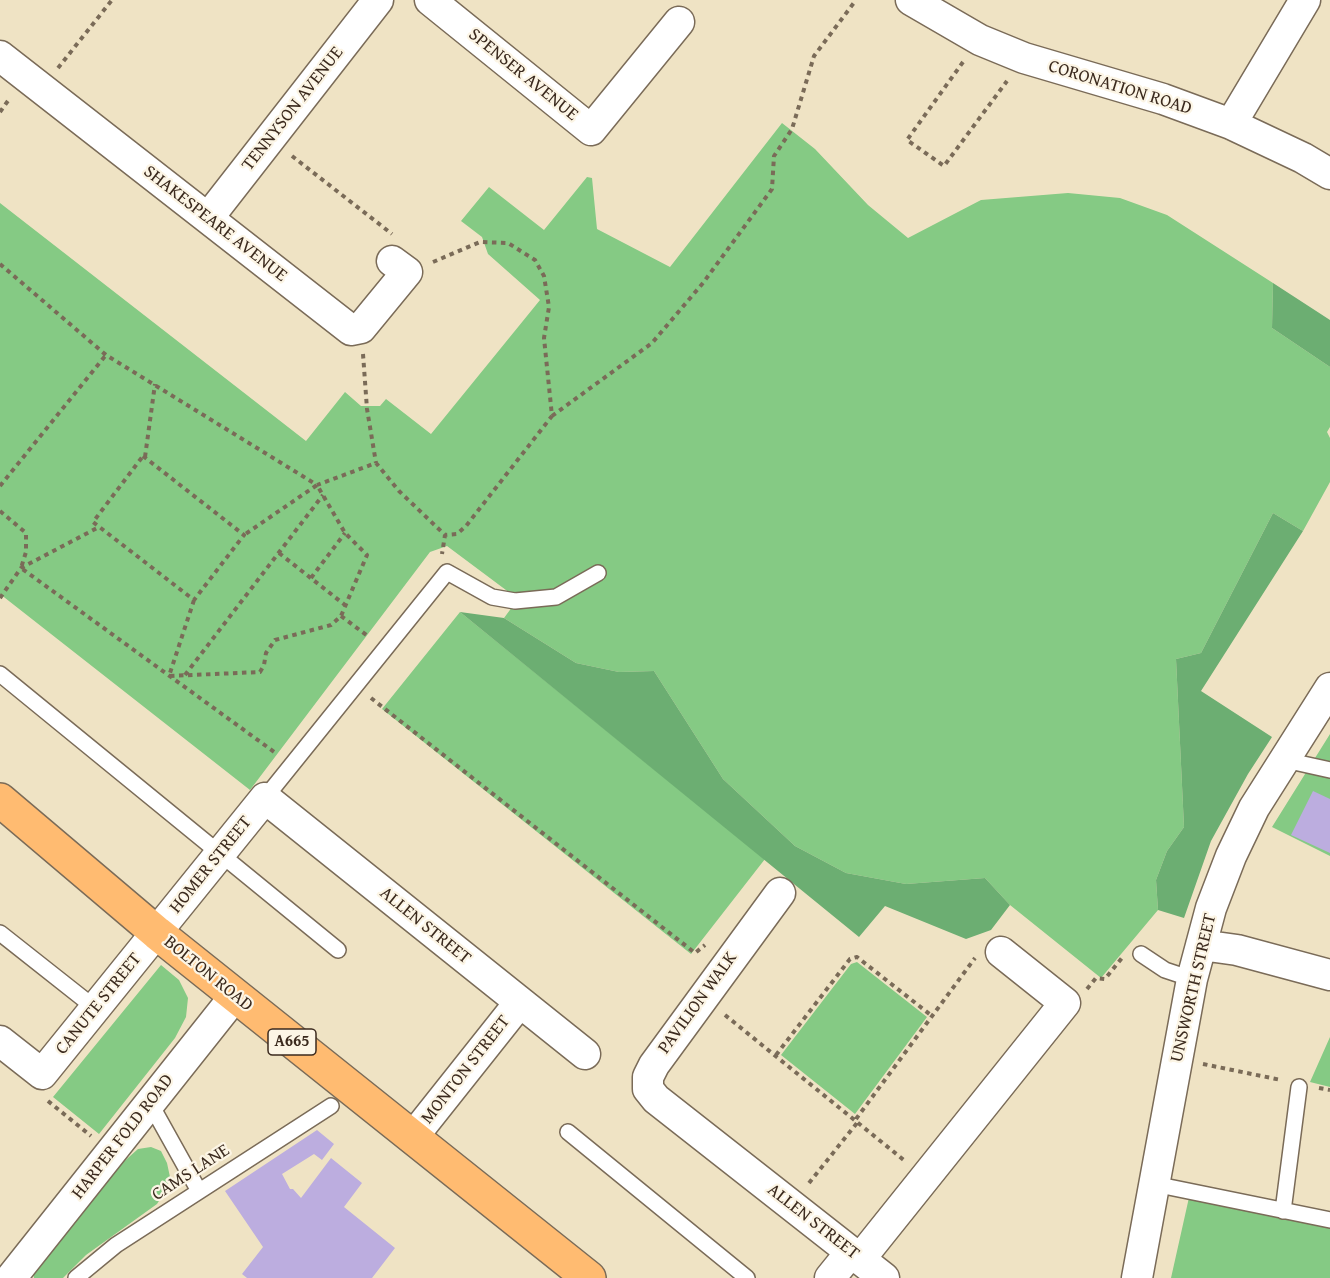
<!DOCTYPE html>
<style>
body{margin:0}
canvas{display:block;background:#efe3c4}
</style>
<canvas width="1330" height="1278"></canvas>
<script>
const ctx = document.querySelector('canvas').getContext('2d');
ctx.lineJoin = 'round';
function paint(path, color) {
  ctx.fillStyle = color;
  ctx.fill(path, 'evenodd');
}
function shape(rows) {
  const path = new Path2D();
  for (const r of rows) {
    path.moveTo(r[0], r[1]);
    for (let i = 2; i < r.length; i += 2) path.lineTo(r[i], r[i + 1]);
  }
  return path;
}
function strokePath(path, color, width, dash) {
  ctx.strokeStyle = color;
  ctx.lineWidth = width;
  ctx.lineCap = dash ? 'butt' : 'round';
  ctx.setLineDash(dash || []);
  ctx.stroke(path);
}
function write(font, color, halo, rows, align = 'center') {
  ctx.font = font + ' "Gentium Book Plus",serif';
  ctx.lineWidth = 4.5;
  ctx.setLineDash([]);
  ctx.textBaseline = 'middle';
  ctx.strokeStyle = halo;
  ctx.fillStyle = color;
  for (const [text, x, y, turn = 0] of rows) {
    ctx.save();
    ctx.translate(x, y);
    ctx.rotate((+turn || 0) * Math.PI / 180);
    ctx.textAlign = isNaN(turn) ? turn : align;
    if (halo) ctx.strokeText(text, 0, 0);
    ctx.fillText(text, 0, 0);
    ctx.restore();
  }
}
paint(shape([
 [782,123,815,149,868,205,908,238,981,200,1068,193,1120,198,1167,215,1273,283,1272,328,1330,367,1330,427,1327,432,1330,438,1330,482,1303,531,1273,513,1201,653,1176,659,1184,827,1167,851,1156,880,1158,910,1101,978,1010,905,985,878,906,884,846,873,795,846,723,779,654,671,619,672,576,663,504,618,518,599,447,546,430,552,250,790,0,594,0,203,306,441,345,392,361,406,380,406,386,399,431,434,540,300,488,254,482,237,461,221,489,187,544,230,587,177,592,178,597,229,670,267],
 [460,612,765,859,691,954,382,709],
 [1330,734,1330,856,1272,827],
 [857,962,927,1017,855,1114,781,1055,851,964],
 [161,965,179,980,188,998,186,1017,175,1038,99,1134,53,1097],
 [1330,1037,1330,1087,1310,1082],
 [151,1147,161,1151,167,1163,170,1177,166,1190,157,1204,86,1255,63,1278,34,1278,33,1273,120,1165,138,1149],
 [1190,1193,1330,1221,1330,1278,1171,1278]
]), '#85ca84');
paint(shape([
 [1273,283,1330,320,1330,367,1272,328],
 [1273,513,1303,531,1201,691,1272,737,1248,774,1211,841,1184,918,1158,910,1156,880,1167,851,1184,827,1176,659,1201,653],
 [460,612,504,618,576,663,619,672,654,671,723,779,795,846,846,873,906,884,985,878,1010,905,991,930,966,939,885,906,859,937]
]), '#6cae72');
paint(shape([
 [1313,791,1330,799,1330,853,1291,835],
 [317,1130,334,1144,322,1160,314,1154,282,1174,290,1189,293,1189,301,1198,331,1158,362,1183,344,1207,395,1248,372,1278,247,1278,242,1274,263,1247,225,1191]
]), '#bcaddf');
const service = shape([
 [0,674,338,950],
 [1285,760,1330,770],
 [265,798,447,572,492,597,515,601,556,597,598,573],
 [0,933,95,1008],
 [1141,954,1165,970,1192,979],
 [150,1103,199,1191],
 [568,1132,747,1278],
 [1154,1184,1330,1220],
 [1283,1211,1299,1087],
 [76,1278,116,1245,331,1106]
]);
const minor = shape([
 [430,0,591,130,679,22],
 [911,0,980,40,1024,58,1163,99,1231,124,1303,158,1330,174],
 [0,56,351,330,361,328,407,272,392,261],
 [1231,124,1305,0],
 [208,218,378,0],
 [780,893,654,1065,648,1077,648,1089,656,1099,884,1278],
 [1201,945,1237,950,1330,975],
 [0,1041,42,1074,265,798,585,1054],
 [412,1138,520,1002],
 [860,1259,1065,1003,1001,952],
 [11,1278,235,996],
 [830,1278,851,1252],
 [1137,1278,1192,979,1211,908,1231,856,1254,808,1330,688]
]);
const primary = shape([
 [0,800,157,933,589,1278]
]);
strokePath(service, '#7a6b58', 18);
strokePath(minor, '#7a6b58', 33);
strokePath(primary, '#7a6b58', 36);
strokePath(shape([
 [963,62,907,140,944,166,1007,81],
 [58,68,112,0],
 [0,112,10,98],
 [292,156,392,234],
 [433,262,480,242,508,243,535,260,544,276,549,307,544,338,552,416,466,526,457,534,445,535],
 [0,264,106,355,317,485,376,463,399,491,445,535,442,554],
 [363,354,367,409,376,463],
 [552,416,652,343,703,283,772,189,774,156,792,129,814,56,856,0],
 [143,456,244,535,194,600,93,522,143,456],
 [145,457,155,384],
 [0,486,106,355],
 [0,511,26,533,26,552,21,568,277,754],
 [279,553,345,605],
 [311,578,345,533],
 [0,598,21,568,99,527],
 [194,600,169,676,260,672,264,665,266,653,275,640,331,625,341,616,367,555,345,533,317,485,244,535],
 [341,616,369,637],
 [185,675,323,495],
 [371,698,695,953,705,945],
 [1087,989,1096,978,1105,979,1122,958],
 [725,1015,905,1161],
 [776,1055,850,959,857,957,932,1016],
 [1203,1064,1281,1080],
 [1319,1088,1330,1090],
 [48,1101,91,1136],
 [856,1119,975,958],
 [809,1183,857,1123]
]), '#7a6b58', 4, [4.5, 4.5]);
strokePath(service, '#fff', 15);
strokePath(minor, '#fff', 30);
strokePath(primary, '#ffbb71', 33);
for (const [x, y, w] of [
 [292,1042,48]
]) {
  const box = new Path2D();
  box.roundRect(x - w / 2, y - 13, w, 26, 4.5);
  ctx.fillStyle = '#fcf5e5';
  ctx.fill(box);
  strokePath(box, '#3b2a1e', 1.5);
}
write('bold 16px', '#3b2a1e', null, [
 ["A665",292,1042]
]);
write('18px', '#3b2a1e', '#fcf5e5', [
 ["SPENSER AVENUE",523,75,39],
 ["CORONATION ROAD",1120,88,17],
 ["TENNYSON AVENUE",293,109,-52],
 ["SHAKESPEARE AVENUE",215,224,38],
 ["HOMER STREET",211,865,-51],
 ["ALLEN STREET",425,926,39],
 ["BOLTON ROAD",208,974,39],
 ["UNSWORTH STREET",1194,988,-77],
 ["PAVILION WALK",698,1003,-54],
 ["CANUTE STREET",99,1004,-51],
 ["MONTON STREET",466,1070,-52],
 ["HARPER FOLD ROAD",123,1137,-52],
 ["CAMS LANE",191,1173,-33],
 ["ALLEN STREET",813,1222,38]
]);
</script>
